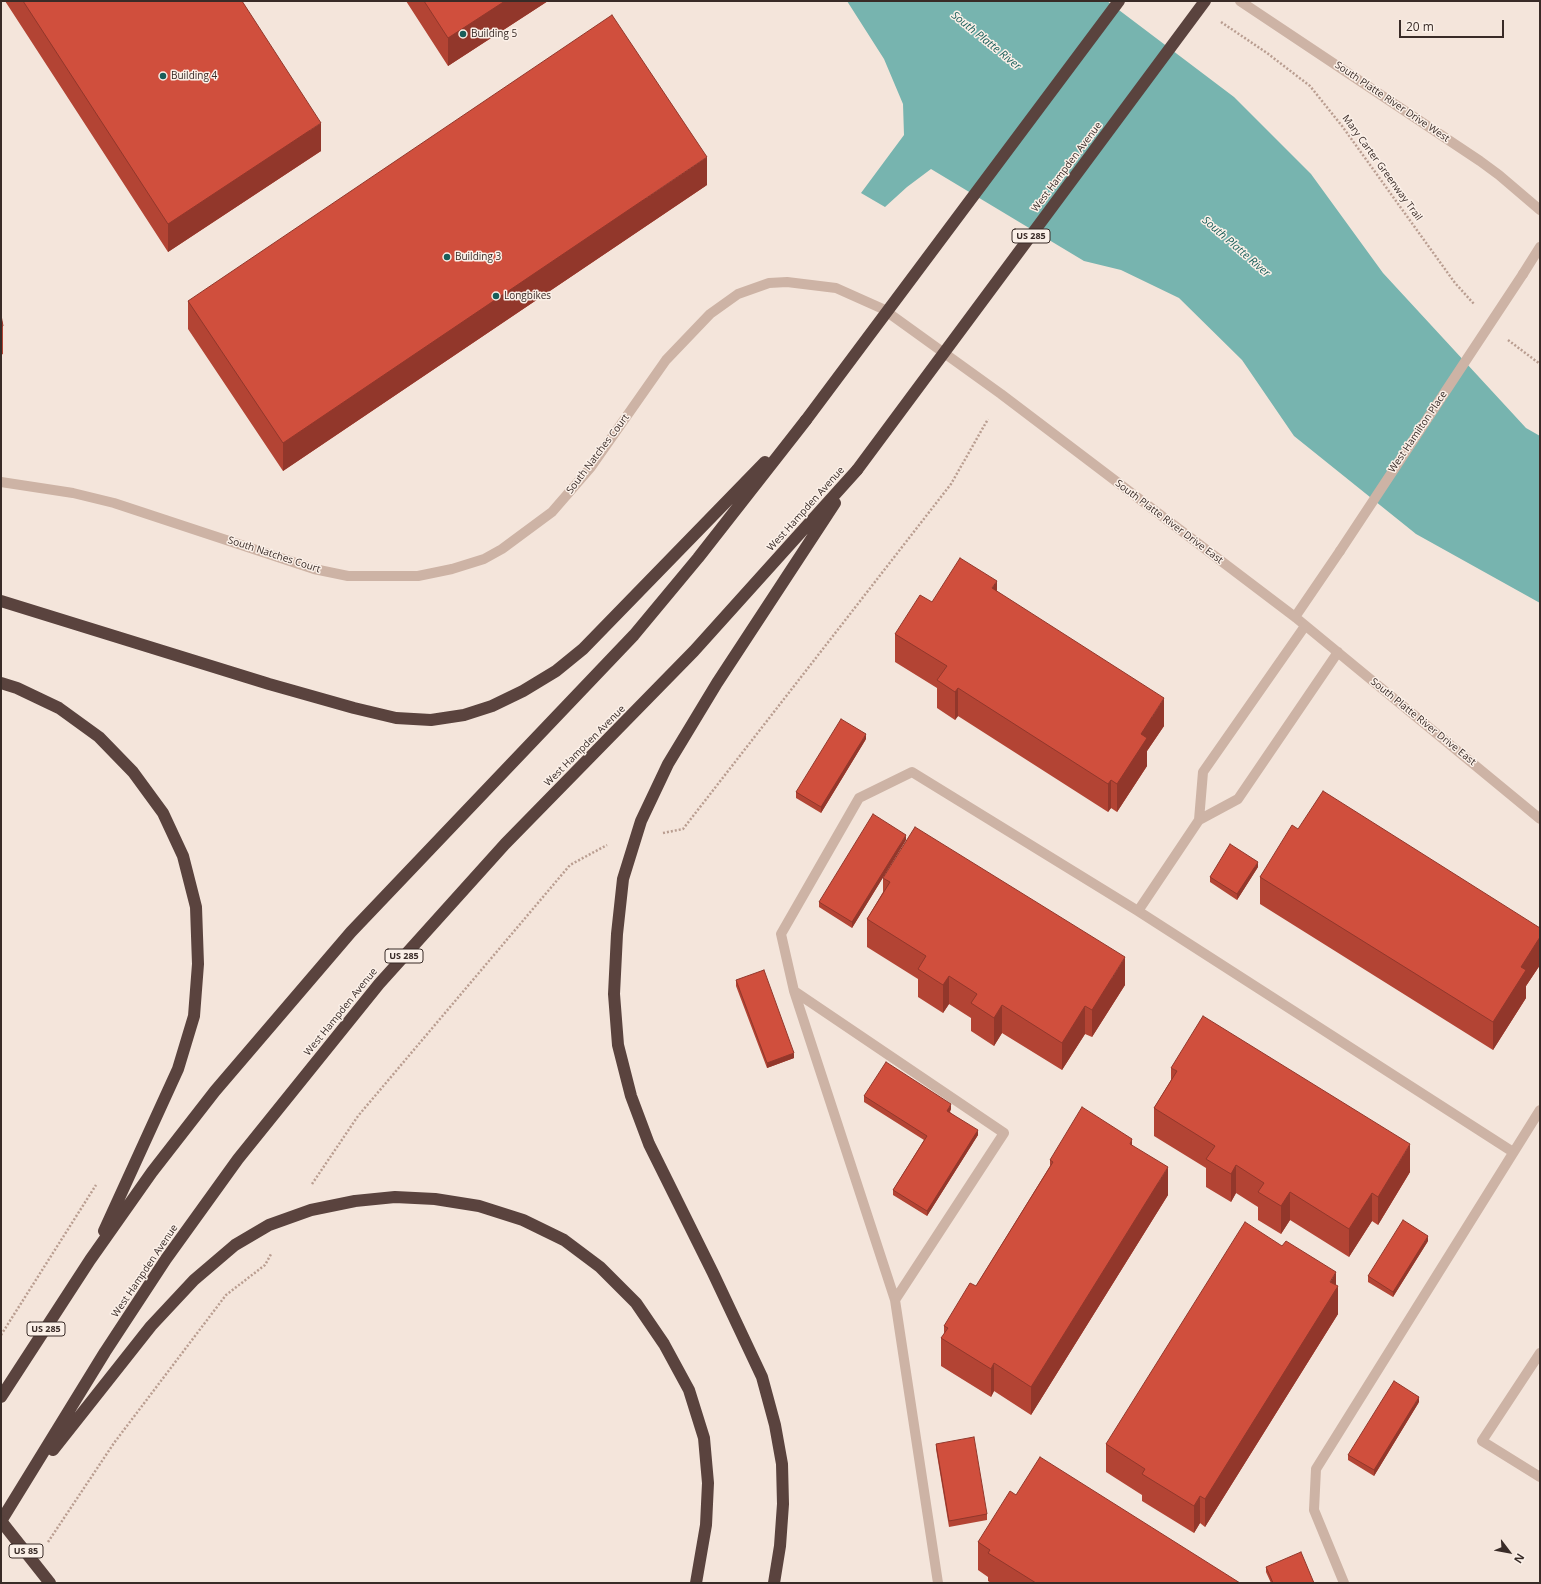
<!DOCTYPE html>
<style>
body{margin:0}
#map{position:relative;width:1541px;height:1584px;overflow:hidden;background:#f4e5db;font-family:"Open Sans",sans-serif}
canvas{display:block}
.frame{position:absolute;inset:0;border:2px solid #392b27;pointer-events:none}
.north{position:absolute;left:1489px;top:1532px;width:40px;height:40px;-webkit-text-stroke:3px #fbf0e8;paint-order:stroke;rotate:122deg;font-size:11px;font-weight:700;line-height:16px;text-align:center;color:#392b27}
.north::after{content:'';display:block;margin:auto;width:14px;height:18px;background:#392b27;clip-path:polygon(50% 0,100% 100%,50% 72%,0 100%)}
.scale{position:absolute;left:1399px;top:20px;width:105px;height:18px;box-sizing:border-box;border:2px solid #392b27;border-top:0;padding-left:5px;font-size:12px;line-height:14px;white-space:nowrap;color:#392b27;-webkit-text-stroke:3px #fbf0e8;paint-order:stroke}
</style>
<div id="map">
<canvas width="1541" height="1584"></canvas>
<div class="frame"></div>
<div class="north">N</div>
<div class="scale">20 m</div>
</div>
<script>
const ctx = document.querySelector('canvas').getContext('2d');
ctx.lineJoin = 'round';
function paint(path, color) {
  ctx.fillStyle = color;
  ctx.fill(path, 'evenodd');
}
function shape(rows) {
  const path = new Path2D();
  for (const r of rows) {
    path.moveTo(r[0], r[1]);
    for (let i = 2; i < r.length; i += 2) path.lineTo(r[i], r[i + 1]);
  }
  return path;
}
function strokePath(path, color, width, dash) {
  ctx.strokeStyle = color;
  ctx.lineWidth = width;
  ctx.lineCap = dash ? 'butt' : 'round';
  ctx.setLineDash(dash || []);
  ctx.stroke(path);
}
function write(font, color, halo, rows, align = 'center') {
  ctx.font = font + ' "Open Sans",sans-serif';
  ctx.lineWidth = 3;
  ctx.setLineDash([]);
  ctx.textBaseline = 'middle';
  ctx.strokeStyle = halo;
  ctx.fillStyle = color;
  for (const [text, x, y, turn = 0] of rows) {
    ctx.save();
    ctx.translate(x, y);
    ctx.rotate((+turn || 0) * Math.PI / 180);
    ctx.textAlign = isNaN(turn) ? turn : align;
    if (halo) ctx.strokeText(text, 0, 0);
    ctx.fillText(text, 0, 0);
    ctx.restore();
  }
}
paint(shape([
 [847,1,1107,1,1234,97,1311,174,1383,273,1526,428,1540,436,1540,603,1416,534,1294,436,1242,360,1179,298,1121,270,1084,261,931,169,907,187,885,207,861,193,904,135,903,104,884,59]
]), '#77b4af');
strokePath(shape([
 [1221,22,1267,53,1310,86,1342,126,1455,283,1474,304],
 [1508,340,1540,364],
 [663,833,683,829,951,484,988,419],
 [312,1184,358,1116,570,865,607,845],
 [1,1335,96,1185],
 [48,1542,114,1443,226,1295,265,1265,271,1254]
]), '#b99d90', 2.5, [2, 2]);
strokePath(shape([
 [1240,1,1480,161,1499,175,1540,210],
 [1523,274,1540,247],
 [1,482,73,493,114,503,314,569,348,576,418,576,452,569,484,559,502,549,552,512,591,467,666,360,710,314,738,294,769,283,787,282,836,288,883,309,1001,394,1295,617,1540,819],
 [1295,617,1340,551],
 [1305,626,1203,772,1199,820,1238,799,1338,652],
 [1199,820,1138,911,1513,1152],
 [794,991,895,1300,1004,1133,794,991,781,934,859,798,912,772,1138,911],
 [895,1300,938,1583],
 [1540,1353,1482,1441,1540,1477],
 [1344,1583,1314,1510,1316,1469,1540,1110]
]), '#cdb3a5', 10);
strokePath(shape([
 [1,601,269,684,354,708,396,718,431,720,464,715,492,706,523,691,556,671,583,649,765,462],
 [1,683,17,688,59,708,99,737,133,772,163,813,183,856,196,907,198,964,194,1016,178,1069,104,1231],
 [1,1397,90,1260,152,1172,215,1091,351,932,634,635,698,558,806,420],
 [53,1450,151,1326,194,1280,235,1245,269,1225,311,1210,355,1201,395,1197,435,1199,479,1206,523,1220,564,1240,600,1267,636,1303,664,1344,689,1390,704,1438,708,1483,706,1525,696,1583],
 [1,1521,105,1352,166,1259,238,1159,379,984,505,844,694,651,857,470],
 [774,1583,780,1546,783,1504,782,1464,775,1425,762,1377,713,1273,649,1144,631,1096,618,1045,614,994,617,934,623,879,641,821,668,764,717,683,835,503]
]), '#5a433e', 12);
strokePath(shape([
 [1340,551,1523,274]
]), '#cdb3a5', 10);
strokePath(shape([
 [806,420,1119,1],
 [857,470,1205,1],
 [1,1521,50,1583]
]), '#5a433e', 12);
paint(shape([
 [5,1,242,1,321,151,168,252],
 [406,1,548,1,448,66],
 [707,185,283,471,188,329,188,301],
 [1,315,3,326,3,354,1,355],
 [997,591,1164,726,1147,751,1147,766,1117,812,1111,808,1108,812,958,716,955,720,937,708,937,688,895,662,895,634,932,602],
 [866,739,821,813,796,798,796,792],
 [1298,829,1540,928,1540,965,1526,986,1526,998,1493,1050,1260,904,1260,877],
 [906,840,852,928,819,907,819,902],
 [1258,867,1237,900,1210,882,1210,877],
 [883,878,1125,985,1092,1037,1085,1034,1062,1070,1002,1033,994,1046,971,1031,971,1018,949,1004,943,1013,918,997,918,979,867,947,867,919,883,892],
 [736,980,794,1058,767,1068,736,986],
 [1171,1068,1410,1172,1378,1225,1372,1221,1349,1257,1290,1220,1281,1234,1258,1220,1258,1207,1236,1193,1231,1202,1206,1187,1206,1168,1154,1136,1154,1108,1171,1080],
 [864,1096,951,1109,950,1112,978,1135,927,1216,893,1195,893,1190,924,1140,864,1102],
 [1132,1145,1168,1195,1031,1415,994,1391,991,1397,941,1366,941,1338,944,1335,944,1326,976,1286,1050,1166,1050,1160],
 [1428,1241,1393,1297,1368,1282,1368,1276],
 [1336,1285,1338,1314,1205,1527,1200,1523,1194,1533,1142,1501,1142,1495,1106,1472,1106,1444],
 [1419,1402,1374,1476,1348,1460,1348,1455],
 [936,1444,987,1514,987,1520,949,1527,936,1449],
 [1016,1495,1240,1583,991,1583,988,1581,988,1577,978,1570,978,1542],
 [1266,1567,1314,1583,1271,1583,1266,1572]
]), '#b34434');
paint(shape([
 [505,1,548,1,448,66,448,38],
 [321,123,321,151,168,252,168,224],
 [707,157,707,185,283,471,283,443],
 [997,581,997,609,992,588],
 [958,688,958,716,955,720,955,692],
 [1164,698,1164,726,1147,751,1147,766,1117,812,1117,784,1141,734],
 [866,734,866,739,821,813,821,807],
 [1111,780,1111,808,1108,812,1108,784],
 [906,835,906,840,852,928,852,922],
 [1258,862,1258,867,1237,900,1237,894],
 [1540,937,1540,965,1526,986,1526,998,1493,1050,1493,1022,1521,967],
 [1125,957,1125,985,1092,1037,1092,1010],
 [949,976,949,1004,943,1013,943,985],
 [1002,1005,1002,1033,994,1046,994,1018],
 [1085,1006,1085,1034,1062,1070,1062,1043],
 [794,1053,794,1058,767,1068,767,1063],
 [951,1104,951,1109,947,1116,947,1111],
 [978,1130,978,1135,927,1216,927,1211],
 [1132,1139,1132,1167,1130,1144],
 [1410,1144,1410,1172,1378,1225,1378,1197],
 [1236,1165,1236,1193,1231,1202,1231,1174],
 [1168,1167,1168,1195,1031,1415,1031,1387],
 [1290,1192,1290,1220,1281,1234,1281,1206],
 [1372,1193,1372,1221,1349,1257,1349,1229],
 [1428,1236,1428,1241,1393,1297,1393,1292],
 [1336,1272,1336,1289,1338,1286,1338,1314,1205,1527,1205,1499],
 [994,1363,994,1391,991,1397,991,1369],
 [1419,1397,1419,1402,1374,1476,1374,1470],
 [1200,1496,1200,1523,1194,1533,1194,1506]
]), '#92372b');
const building = shape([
 [23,1,242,1,321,123,168,224,23,1],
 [424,1,505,1,448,38,424,1],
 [612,15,707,157,283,443,188,301,612,15],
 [1,315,3,326,1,327,1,315],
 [960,558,997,581,992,588,1164,698,1141,734,1147,738,1117,784,1111,780,1108,784,958,688,955,692,937,680,947,666,895,634,920,595,932,602,960,558],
 [841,719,866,734,821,807,796,792,841,719],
 [1323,791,1540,928,1540,937,1521,967,1526,970,1493,1022,1260,877,1292,825,1298,829,1323,791],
 [873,814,906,835,852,922,819,902,873,814],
 [915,827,1125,957,1092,1010,1085,1006,1062,1043,1002,1005,994,1018,971,1003,977,994,949,976,943,985,918,969,926,956,867,919,890,882,883,878,915,827],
 [1230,844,1258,862,1237,894,1210,877,1230,844],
 [764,970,794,1053,767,1063,736,980,764,970],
 [1203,1016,1410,1144,1378,1197,1372,1193,1349,1229,1290,1192,1281,1206,1258,1192,1264,1183,1236,1165,1231,1174,1206,1159,1215,1146,1154,1108,1177,1071,1171,1068,1203,1016],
 [886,1062,951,1104,947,1111,978,1130,927,1211,893,1190,927,1136,864,1096,886,1062],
 [1082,1107,1132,1139,1130,1144,1168,1167,1031,1387,994,1363,991,1369,941,1338,948,1328,944,1326,970,1283,976,1286,1053,1162,1050,1160,1082,1107],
 [1403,1220,1428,1236,1393,1292,1368,1276,1403,1220],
 [1245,1222,1282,1246,1286,1241,1336,1272,1330,1282,1338,1286,1205,1499,1200,1496,1194,1506,1142,1474,1145,1469,1106,1444,1245,1222],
 [1394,1381,1419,1397,1374,1470,1348,1455,1394,1381],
 [974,1437,987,1514,949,1521,936,1444,974,1437],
 [1040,1457,1240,1583,1036,1583,988,1553,990,1550,978,1542,1010,1491,1016,1495,1040,1457],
 [1301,1552,1314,1583,1273,1583,1266,1567,1301,1552]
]);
paint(building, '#d04f3d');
strokePath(building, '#92372b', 1);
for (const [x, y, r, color] of [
 [463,34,4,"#195e5a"],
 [163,76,4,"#195e5a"],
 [447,257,4,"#195e5a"],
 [496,296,4,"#195e5a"]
]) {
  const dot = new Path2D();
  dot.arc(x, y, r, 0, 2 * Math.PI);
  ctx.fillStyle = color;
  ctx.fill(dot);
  strokePath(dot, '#fbf0e8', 1.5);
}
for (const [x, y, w] of [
 [1031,236,38],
 [404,956,38],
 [46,1329,38],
 [26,1551,34]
]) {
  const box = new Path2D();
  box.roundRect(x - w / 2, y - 7, w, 14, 3);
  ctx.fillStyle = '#fbf0e8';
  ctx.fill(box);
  strokePath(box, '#392b27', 1);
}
write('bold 9px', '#392b27', null, [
 ["US 285",1031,236],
 ["US 285",404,956],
 ["US 285",46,1329],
 ["US 85",26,1551]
]);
write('10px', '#392b27', '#fbf0e8', [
 ["Building 5",471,34],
 ["Building 4",171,76],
 ["Building 3",455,257],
 ["Longbikes",504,296]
], 'left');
write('10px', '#392b27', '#fbf0e8', [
 ["South Platte River Drive West",1392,102,34],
 ["West Hampden Avenue",1067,167,-53],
 ["Mary Carter Greenway Trail",1382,168,54],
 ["West Hamilton Place",1418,432,-56],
 ["South Natches Court",598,454,-53],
 ["West Hampden Avenue",806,509,-48],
 ["South Platte River Drive East",1169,522,37],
 ["South Natches Court",274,555,18],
 ["South Platte River Drive East",1423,722,39],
 ["West Hampden Avenue",585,746,-45],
 ["West Hampden Avenue",341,1012,-51],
 ["West Hampden Avenue",145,1271,-56]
]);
write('italic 11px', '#195e5a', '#fbf0e8', [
 ["South Platte River",986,41,39],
 ["South Platte River",1236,247,41]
]);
</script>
